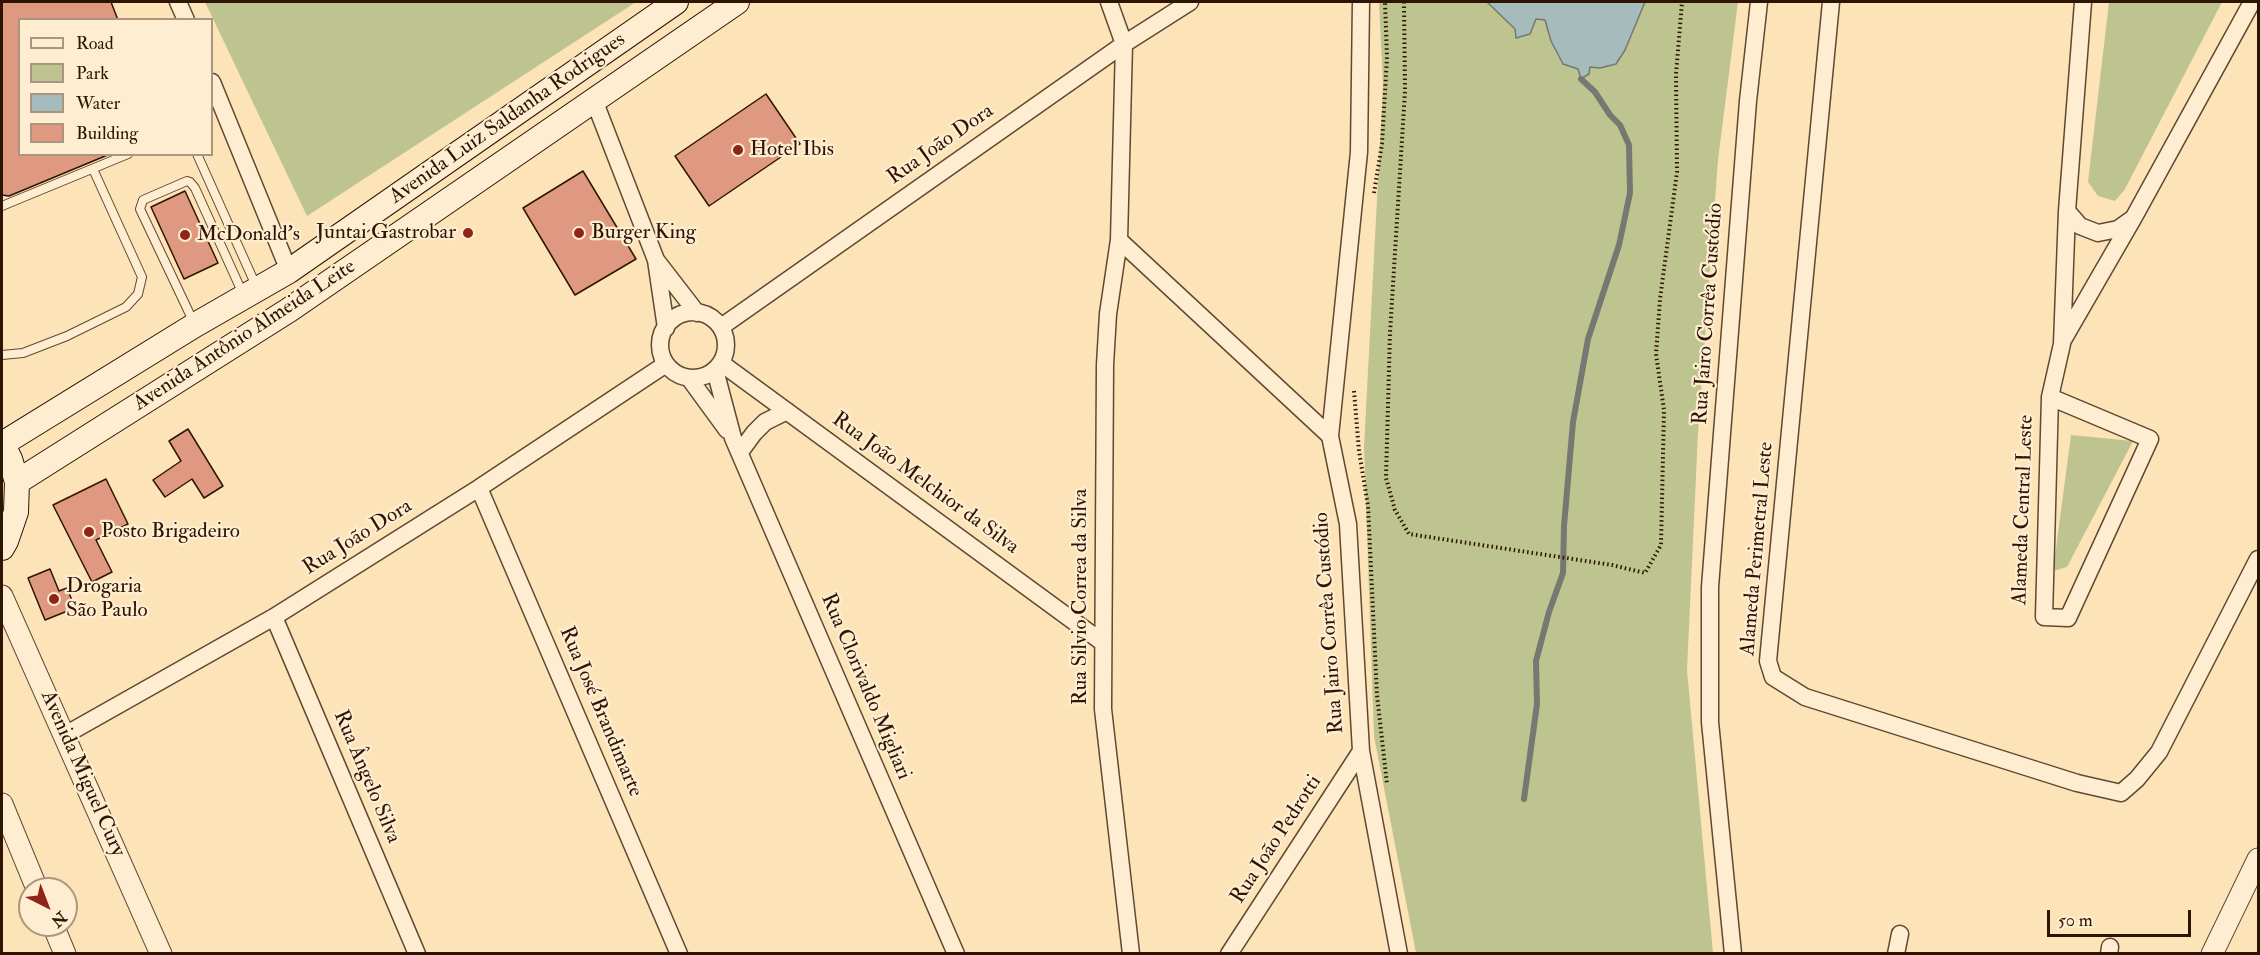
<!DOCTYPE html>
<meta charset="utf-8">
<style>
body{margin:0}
#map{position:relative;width:2260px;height:955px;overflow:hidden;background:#fde3b8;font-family:"IM FELL Double Pica",serif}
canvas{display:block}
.frame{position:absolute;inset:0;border:3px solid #2d1403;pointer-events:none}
.legend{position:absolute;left:18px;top:18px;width:195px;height:138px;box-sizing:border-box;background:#feedd1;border:2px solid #aa967f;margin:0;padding:8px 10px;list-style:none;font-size:18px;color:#2d1403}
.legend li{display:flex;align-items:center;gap:12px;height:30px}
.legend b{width:30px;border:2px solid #aa967f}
.north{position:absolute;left:18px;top:877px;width:60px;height:60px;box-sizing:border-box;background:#feedd1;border:2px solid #aa967f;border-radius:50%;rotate:138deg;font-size:16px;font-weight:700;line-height:24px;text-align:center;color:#2d1403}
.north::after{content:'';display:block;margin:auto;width:21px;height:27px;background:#8f2418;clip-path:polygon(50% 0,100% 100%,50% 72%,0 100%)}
.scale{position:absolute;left:2047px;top:910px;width:144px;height:27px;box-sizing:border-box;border:3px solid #2d1403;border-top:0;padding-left:8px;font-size:18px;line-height:21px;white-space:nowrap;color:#2d1403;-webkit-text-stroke:4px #feedd1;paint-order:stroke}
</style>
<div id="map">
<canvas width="2260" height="955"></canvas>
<div class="frame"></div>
<ul class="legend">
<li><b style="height:8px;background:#feedd1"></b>Road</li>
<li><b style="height:16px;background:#bec48f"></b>Park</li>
<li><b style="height:16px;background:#a6bbbb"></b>Water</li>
<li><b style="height:16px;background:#df9980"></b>Building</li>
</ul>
<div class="north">N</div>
<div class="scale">50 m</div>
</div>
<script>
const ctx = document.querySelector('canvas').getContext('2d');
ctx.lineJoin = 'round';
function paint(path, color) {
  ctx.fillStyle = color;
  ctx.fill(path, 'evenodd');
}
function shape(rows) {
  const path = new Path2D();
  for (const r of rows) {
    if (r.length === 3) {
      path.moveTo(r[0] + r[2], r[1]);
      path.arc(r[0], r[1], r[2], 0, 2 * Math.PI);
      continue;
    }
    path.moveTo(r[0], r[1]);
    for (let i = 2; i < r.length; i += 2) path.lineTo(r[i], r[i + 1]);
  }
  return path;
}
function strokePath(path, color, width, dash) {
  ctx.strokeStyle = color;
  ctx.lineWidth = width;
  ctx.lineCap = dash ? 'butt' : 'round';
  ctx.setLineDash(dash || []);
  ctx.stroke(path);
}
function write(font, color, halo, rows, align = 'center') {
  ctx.font = font + ' "IM FELL Double Pica",serif';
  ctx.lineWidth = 4.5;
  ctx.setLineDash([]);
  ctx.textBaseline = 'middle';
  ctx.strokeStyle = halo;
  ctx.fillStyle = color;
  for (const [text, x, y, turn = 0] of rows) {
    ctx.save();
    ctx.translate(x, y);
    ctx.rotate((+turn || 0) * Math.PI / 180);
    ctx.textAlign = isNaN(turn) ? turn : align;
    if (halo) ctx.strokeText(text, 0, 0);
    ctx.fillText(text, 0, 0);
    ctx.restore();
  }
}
paint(shape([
 [205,2,636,2,307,216],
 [1379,2,1738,2,1718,160,1698,433,1687,670,1713,953,1416,953,1374,736,1364,447,1383,85],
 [2109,2,2222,2,2125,189,2115,201,2098,196,2088,182],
 [2071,435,2133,441,2067,567,2053,571]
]), '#bec48f');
const water = shape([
 [1487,2,1645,2,1625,50,1616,64,1600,68,1590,67,1589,74,1581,79,1578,69,1563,64,1551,41,1545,20,1536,19,1530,34,1516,38,1515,29,1487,2]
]);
paint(water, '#a6bbbb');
strokePath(water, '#767871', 1.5);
strokePath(shape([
 [1524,799,1537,704,1536,661,1549,612,1563,573,1564,526,1573,422,1588,339,1619,245,1630,193,1629,145,1620,125,1610,115,1595,92,1581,79]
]), '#767871', 6);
const building = shape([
 [2,2,111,2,118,20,20,20,20,154,110,154,9,196,2,195,2,2],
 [766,94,800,144,709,206,675,156,766,94],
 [583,171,636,259,575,295,523,208,583,171],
 [185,191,218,263,184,279,151,207,185,191],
 [188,429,223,486,204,498,192,479,165,497,153,480,181,461,169,441,188,429],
 [106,479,128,524,96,540,112,572,92,582,53,505,106,479],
 [50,569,59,591,67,588,75,608,45,620,28,578,50,569]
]);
paint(building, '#df9980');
strokePath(building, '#2d1403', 1.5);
const service = shape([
 [197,154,257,288],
 [2,206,128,154],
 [194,323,140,209,143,200,187,181,190,182,195,188,243,294],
 [2,355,23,353,67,336,126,307,138,294,142,277,93,169]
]);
const minor = shape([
 [178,2,186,20],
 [1109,2,1124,44,1119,240,1108,314,1105,365,1103,709,1131,954],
 [1361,2,1359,152,1330,436,1348,524,1361,751,1399,954],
 [1831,2,1768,661,1773,677,1805,697,2077,783,2121,793,2137,779,2159,752,2258,559],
 [212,82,289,271],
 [594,100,656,260,666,328],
 [2067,211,2080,226,2098,233,2118,229,2132,219],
 [1119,240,1330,436],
 [656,260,697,313],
 [693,345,33],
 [721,327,1124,44,1190,2],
 [2063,340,2134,217,2252,2],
 [721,363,1102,642],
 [715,370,733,438,956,954],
 [689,378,727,430],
 [2050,397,2150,439,2068,618,2044,617,2050,397,2062,344,2067,211,2083,2],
 [740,452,754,433,765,422,787,411],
 [479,488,679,954],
 [274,617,417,954],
 [65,735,274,617,479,488,666,364],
 [1229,954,1361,751],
 [1733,954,1710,722,1710,587,1748,101,1759,2],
 [1896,954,1900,934],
 [2109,954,2110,947]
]);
const tertiary = shape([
 [2,596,161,954],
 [2,804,37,889],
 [53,925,65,954],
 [2212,954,2258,859]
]);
const secondary = shape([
 [2,443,10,459,17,482,16,512,6,541,2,548],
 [2,444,195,325,289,271,676,2],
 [17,482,289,310,737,2]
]);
strokePath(service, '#614830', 10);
strokePath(minor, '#614830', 19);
strokePath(tertiary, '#614830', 23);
strokePath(secondary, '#2d1403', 26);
strokePath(shape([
 [1404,2,1405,91,1390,333,1386,478,1395,510,1409,534,1612,565,1645,573,1661,545,1664,410,1656,354,1660,299,1677,172,1676,74,1682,2],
 [1374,193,1382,144,1387,57,1385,2],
 [1354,391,1359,451,1368,506,1377,695,1387,784]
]), '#2d1403', 4, [1.5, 3]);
strokePath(service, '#feedd1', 8);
strokePath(minor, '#feedd1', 16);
strokePath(tertiary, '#feedd1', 21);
strokePath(secondary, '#feedd1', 24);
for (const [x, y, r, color] of [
 [738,150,6,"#8f2418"],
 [468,233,6,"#8f2418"],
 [579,233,6,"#8f2418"],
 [185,235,6,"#8f2418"],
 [89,532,6,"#8f2418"],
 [54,599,6,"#8f2418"]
]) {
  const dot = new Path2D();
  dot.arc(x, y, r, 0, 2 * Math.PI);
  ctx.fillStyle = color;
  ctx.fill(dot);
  strokePath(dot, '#feedd1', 2);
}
write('21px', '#2d1403', '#feedd1', [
 ["Avenida Luiz Saldanha Rodrigues",508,119,-35],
 ["Rua João Dora",941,145,-35],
 ["Rua Jairo Corrêa Custódio",1709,314,-86],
 ["Avenida Antônio Almeida Leite",245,336,-33],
 ["Rua João Melchior da Silva",925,484,36],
 ["Alameda Central Leste",2024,510,-88],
 ["Rua João Dora",358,538,-32],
 ["Alameda Perimetral Leste",1758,549,-85],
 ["Rua Silvio Correa da Silva",1081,597,-90],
 ["Rua Jairo Corrêa Custódio",1330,623,-94],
 ["Rua Clorivaldo Migliari",865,687,67],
 ["Rua José Brandimarte",600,712,67],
 ["Avenida Miguel Cury",82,774,66],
 ["Rua Ângelo Silva",366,777,67],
 ["Rua João Pedrotti",1277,840,-57]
]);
write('21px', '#2d1403', '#feedd1', [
 ["Hotel Ibis",750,150],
 ["Juntai Gastrobar",456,233,"right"],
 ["Burger King",591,233],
 ["McDonald's",197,235],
 ["Posto Brigadeiro",101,532],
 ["Drogaria",66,587],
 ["São Paulo",66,611]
], 'left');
</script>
